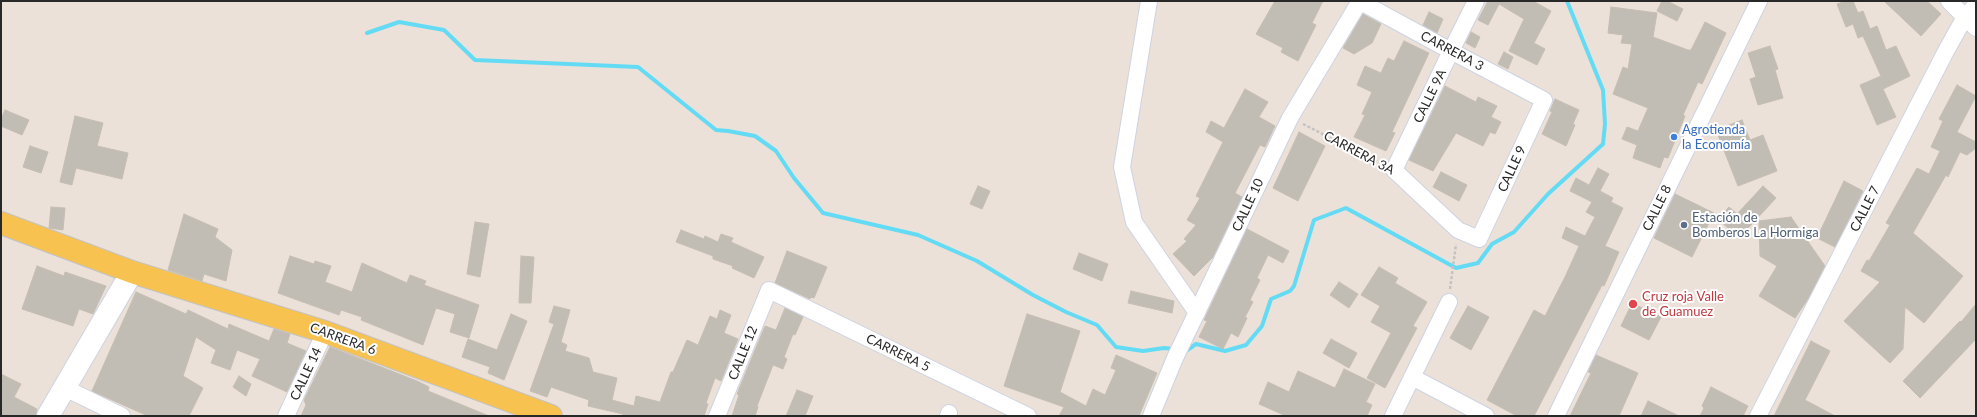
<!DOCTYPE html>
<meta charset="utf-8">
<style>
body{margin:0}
#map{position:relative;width:1977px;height:417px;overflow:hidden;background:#ebe1d8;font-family:Lato,sans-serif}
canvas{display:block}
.frame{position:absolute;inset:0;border:2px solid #282828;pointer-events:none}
</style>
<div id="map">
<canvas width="1977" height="417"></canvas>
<div class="frame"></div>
</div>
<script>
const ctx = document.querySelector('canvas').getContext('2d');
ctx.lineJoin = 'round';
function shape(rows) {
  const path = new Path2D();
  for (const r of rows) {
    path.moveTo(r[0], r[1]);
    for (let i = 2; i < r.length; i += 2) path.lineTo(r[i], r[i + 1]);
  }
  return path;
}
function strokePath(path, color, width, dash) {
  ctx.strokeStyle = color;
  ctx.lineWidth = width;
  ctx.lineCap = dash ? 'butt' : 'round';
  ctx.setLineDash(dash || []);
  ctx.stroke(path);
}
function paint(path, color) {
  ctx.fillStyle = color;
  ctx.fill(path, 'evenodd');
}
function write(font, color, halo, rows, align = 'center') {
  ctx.font = font + ' Lato,sans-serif';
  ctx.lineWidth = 4;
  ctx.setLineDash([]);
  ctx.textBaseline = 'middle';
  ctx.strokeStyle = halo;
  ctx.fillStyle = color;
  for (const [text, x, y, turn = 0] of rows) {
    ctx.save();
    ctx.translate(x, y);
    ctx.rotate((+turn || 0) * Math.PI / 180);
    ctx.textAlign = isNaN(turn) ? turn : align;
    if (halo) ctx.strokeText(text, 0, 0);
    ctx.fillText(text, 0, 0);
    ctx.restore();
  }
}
strokePath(shape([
 [367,33,399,22,444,30,475,60,638,67,716,130,728,131,755,136,776,151,794,178,823,213,918,235,977,261,1033,295,1066,312,1097,325,1116,347,1143,351,1164,348,1175,349],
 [1183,351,1186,351,1196,344,1225,351,1246,345,1262,326,1271,299,1290,291,1294,286,1314,220,1346,208,1456,268,1478,263,1492,244,1514,232,1548,194,1603,144,1605,124,1603,90,1567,1]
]), '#64dbf5', 4);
const building = shape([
 [1275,1,1323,1,1312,23,1316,25,1298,61,1281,52,1283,48,1256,34,1275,1],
 [1488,1,1533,1,1551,11,1534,43,1545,49,1537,65,1509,51,1524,19,1499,4,1488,25,1478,20,1488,1],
 [1662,1,1667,1,1683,9,1677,21,1657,11,1662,1],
 [1846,1,1853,1,1858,13,1863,11,1870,29,1877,26,1886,50,1896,46,1910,76,1883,89,1896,117,1877,125,1860,85,1881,76,1863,36,1858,38,1853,24,1846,27,1837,4,1846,1],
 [1884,1,1927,1,1941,14,1921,36,1884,1],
 [1611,7,1657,13,1653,37,1688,50,1691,50,1705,22,1726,33,1702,84,1698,82,1683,115,1685,116,1668,158,1664,157,1660,168,1633,158,1637,145,1622,139,1627,127,1638,131,1648,108,1613,94,1623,67,1628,69,1632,44,1621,43,1623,35,1608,33,1611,7],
 [1429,12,1443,19,1437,33,1423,25,1429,12],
 [1363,14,1381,24,1372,43,1354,54,1343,48,1363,14],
 [1471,32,1480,37,1475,48,1466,43,1471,32],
 [1404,41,1429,53,1392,132,1395,133,1386,151,1354,137,1365,115,1362,114,1372,92,1357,85,1365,66,1381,73,1388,58,1394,61,1404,41],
 [1770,46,1778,69,1775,70,1783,98,1758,105,1750,79,1756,77,1748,53,1770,46],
 [1504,52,1513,57,1508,69,1498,64,1504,52],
 [1957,85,1976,96,1957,132,1976,142,1976,148,1967,155,1960,152,1948,177,1946,175,1913,233,1963,276,1924,323,1905,307,1903,349,1890,363,1844,321,1880,282,1861,271,1867,260,1869,261,1890,225,1886,223,1917,168,1929,174,1940,151,1931,147,1943,121,1939,119,1957,85],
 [1445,86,1476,102,1478,97,1497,106,1491,117,1501,122,1495,134,1490,132,1483,146,1456,133,1433,171,1409,160,1445,86],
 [1245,89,1268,102,1259,117,1275,126,1265,147,1260,145,1235,193,1242,197,1213,257,1194,276,1173,254,1187,241,1184,239,1196,225,1187,220,1200,198,1196,196,1223,142,1206,132,1211,121,1224,128,1245,89],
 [1555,99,1579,110,1573,124,1575,125,1566,146,1542,134,1552,112,1550,111,1555,99],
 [5,110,29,120,22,135,1,126,1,119,5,110],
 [75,116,103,123,97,146,128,153,122,179,76,168,72,185,60,182,75,116],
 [1742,120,1750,140,1763,135,1777,171,1738,186,1716,130,1742,120],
 [1299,132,1325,146,1298,201,1273,188,1299,132],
 [30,146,48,152,41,173,23,167,30,146],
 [1598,168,1609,174,1600,191,1613,198,1611,202,1623,208,1605,246,1619,252,1604,286,1602,285,1534,416,1517,416,1487,400,1534,310,1545,316,1565,277,1579,246,1562,238,1566,227,1585,236,1595,217,1586,212,1592,202,1570,191,1576,178,1589,185,1598,168],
 [1441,172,1467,185,1459,201,1433,187,1441,172],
 [1844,181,1863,191,1835,247,1817,238,1844,181],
 [978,186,990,191,982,209,970,204,978,186],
 [1763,186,1776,198,1739,238,1718,219,1729,207,1737,214,1763,186],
 [1675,194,1714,213,1692,257,1654,238,1675,194],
 [51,207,65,208,63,230,49,228,51,207],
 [184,214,218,229,215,237,232,250,226,281,204,274,202,281,168,270,184,214],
 [1791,217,1825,266,1808,299,1795,318,1759,296,1777,266,1760,256,1759,221,1791,217],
 [475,222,489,224,480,277,467,274,475,222],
 [1247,229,1289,251,1283,263,1268,255,1257,278,1260,280,1250,300,1253,302,1245,317,1247,318,1238,337,1231,333,1223,349,1199,337,1207,321,1204,320,1247,229],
 [681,230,704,239,705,236,718,242,721,234,733,238,731,242,764,257,754,278,732,268,733,266,713,259,713,256,676,242,681,230],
 [787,251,827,267,814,298,811,297,810,299,775,283,787,251],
 [1079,253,1108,264,1102,281,1073,269,1079,253],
 [290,256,314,264,315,261,331,266,325,282,352,292,362,263,407,283,410,275,426,281,424,285,479,305,469,338,450,332,455,314,436,308,423,345,361,320,362,317,341,310,339,315,278,293,290,256],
 [521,256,534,257,531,303,519,303,521,256],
 [37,266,64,276,65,272,106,286,93,314,79,309,73,326,22,309,37,266],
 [1379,267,1398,278,1395,283,1427,302,1413,326,1417,328,1385,388,1367,378,1391,333,1371,322,1380,306,1361,295,1379,267],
 [1339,282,1358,294,1349,308,1330,295,1339,282],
 [1131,291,1174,301,1172,313,1128,303,1131,291],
 [136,292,186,314,188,310,228,329,229,324,269,341,274,329,290,334,287,343,306,351,287,392,252,376,260,359,237,350,230,370,211,363,216,350,196,337,183,376,203,388,189,416,148,416,92,391,136,292],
 [1632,303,1661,317,1649,340,1621,326,1632,303],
 [1976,304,1976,339,1920,398,1903,381,1960,321,1961,322,1976,304],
 [554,306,570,310,561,342,567,345,565,351,589,358,593,372,617,378,612,400,634,406,636,396,660,402,671,372,673,372,687,340,698,345,710,316,717,319,720,310,731,315,724,333,738,339,721,381,715,378,706,403,708,404,704,416,622,416,623,414,588,406,589,400,551,387,547,397,530,391,554,324,549,322,554,306],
 [1468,306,1489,317,1471,350,1450,338,1468,306],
 [785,308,803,317,795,335,793,334,784,357,787,359,783,369,773,365,757,406,758,407,755,416,732,416,739,395,737,394,739,389,765,326,776,330,785,308],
 [511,314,527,321,504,380,488,373,490,367,462,357,468,339,497,350,511,314],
 [1027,314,1080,331,1060,392,1086,406,1093,389,1105,395,1116,370,1111,368,1116,355,1157,373,1139,416,1059,416,1064,407,1004,386,1027,314],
 [1331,339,1357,353,1349,368,1323,353,1331,339],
 [1811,341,1830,351,1805,400,1835,416,1774,416,1811,341],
 [330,347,417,381,429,387,428,391,489,416,301,416,306,405,304,400,330,347],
 [1596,355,1638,373,1619,416,1570,416,1591,373,1588,372,1596,355],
 [1344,369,1375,384,1366,402,1372,405,1367,416,1286,416,1259,404,1268,382,1289,392,1298,371,1335,388,1344,369],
 [1,374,21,384,14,397,37,409,36,416,1,416,1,374],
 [239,376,251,384,246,396,233,387,239,376],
 [1711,387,1748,406,1743,416,1700,416,1704,408,1702,406,1711,387],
 [797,390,813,396,805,416,786,416,797,390],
 [1648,401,1679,416,1641,416,1648,401]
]);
paint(building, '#c2bdb4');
strokePath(building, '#c6bdb2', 1);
const street = shape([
 [1149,1,1122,167,1134,222,1197,313],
 [1359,1,1451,51,1544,100,1479,239,1458,230,1394,170,1451,51,1476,1],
 [1949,1,1976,28],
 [1412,377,1486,416],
 [65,388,122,416],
 [286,416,325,332],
 [717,416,769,290,1028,416],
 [948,416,949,413],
 [1151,416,1175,358,1290,118,1360,1],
 [1393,416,1449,302],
 [1556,416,1759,1],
 [1758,416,1946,51,1965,17,1976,5]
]);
const secondary = shape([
 [48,416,132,272]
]);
const primary = shape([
 [1,223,132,272,325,332,551,416]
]);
strokePath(street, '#cdd3e2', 18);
strokePath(secondary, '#cdd3e2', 24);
strokePath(primary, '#c3c3c3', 24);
strokePath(shape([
 [1303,124,1382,164],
 [1450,289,1456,244]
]), '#c3c3c3', 2.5, [3, 2]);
strokePath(street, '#fff', 16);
strokePath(secondary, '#fff', 22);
strokePath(primary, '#f8c251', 22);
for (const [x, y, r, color] of [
 [1674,137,4,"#3f7fe0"],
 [1684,225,4,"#5c6f8a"],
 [1633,304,5,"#e0444e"]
]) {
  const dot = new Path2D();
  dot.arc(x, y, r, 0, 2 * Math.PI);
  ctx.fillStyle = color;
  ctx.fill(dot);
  strokePath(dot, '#fff', 1.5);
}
write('13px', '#282828', '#fff', [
 ["CARRERA 3",1452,51,28],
 ["CALLE 9A",1430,96,-64],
 ["CARRERA 3A",1359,153,28],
 ["CALLE 9",1512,169,-65],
 ["CALLE 10",1248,205,-65],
 ["CALLE 8",1657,208,-64],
 ["CALLE 7",1865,209,-63],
 ["CARRERA 6",343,339,20],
 ["CALLE 12",743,353,-68],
 ["CARRERA 5",898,353,26],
 ["CALLE 14",306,374,-65]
]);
write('13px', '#366cbe', '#fff', [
 ["Agrotienda",1682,130],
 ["la Economía",1682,145]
], 'left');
write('13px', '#4e5e75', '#fff', [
 ["Estación de",1692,218],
 ["Bomberos La Hormiga",1692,233]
], 'left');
write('13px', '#be3a42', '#fff', [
 ["Cruz roja Valle",1642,297],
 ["de Guamuez",1642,312]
], 'left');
</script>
